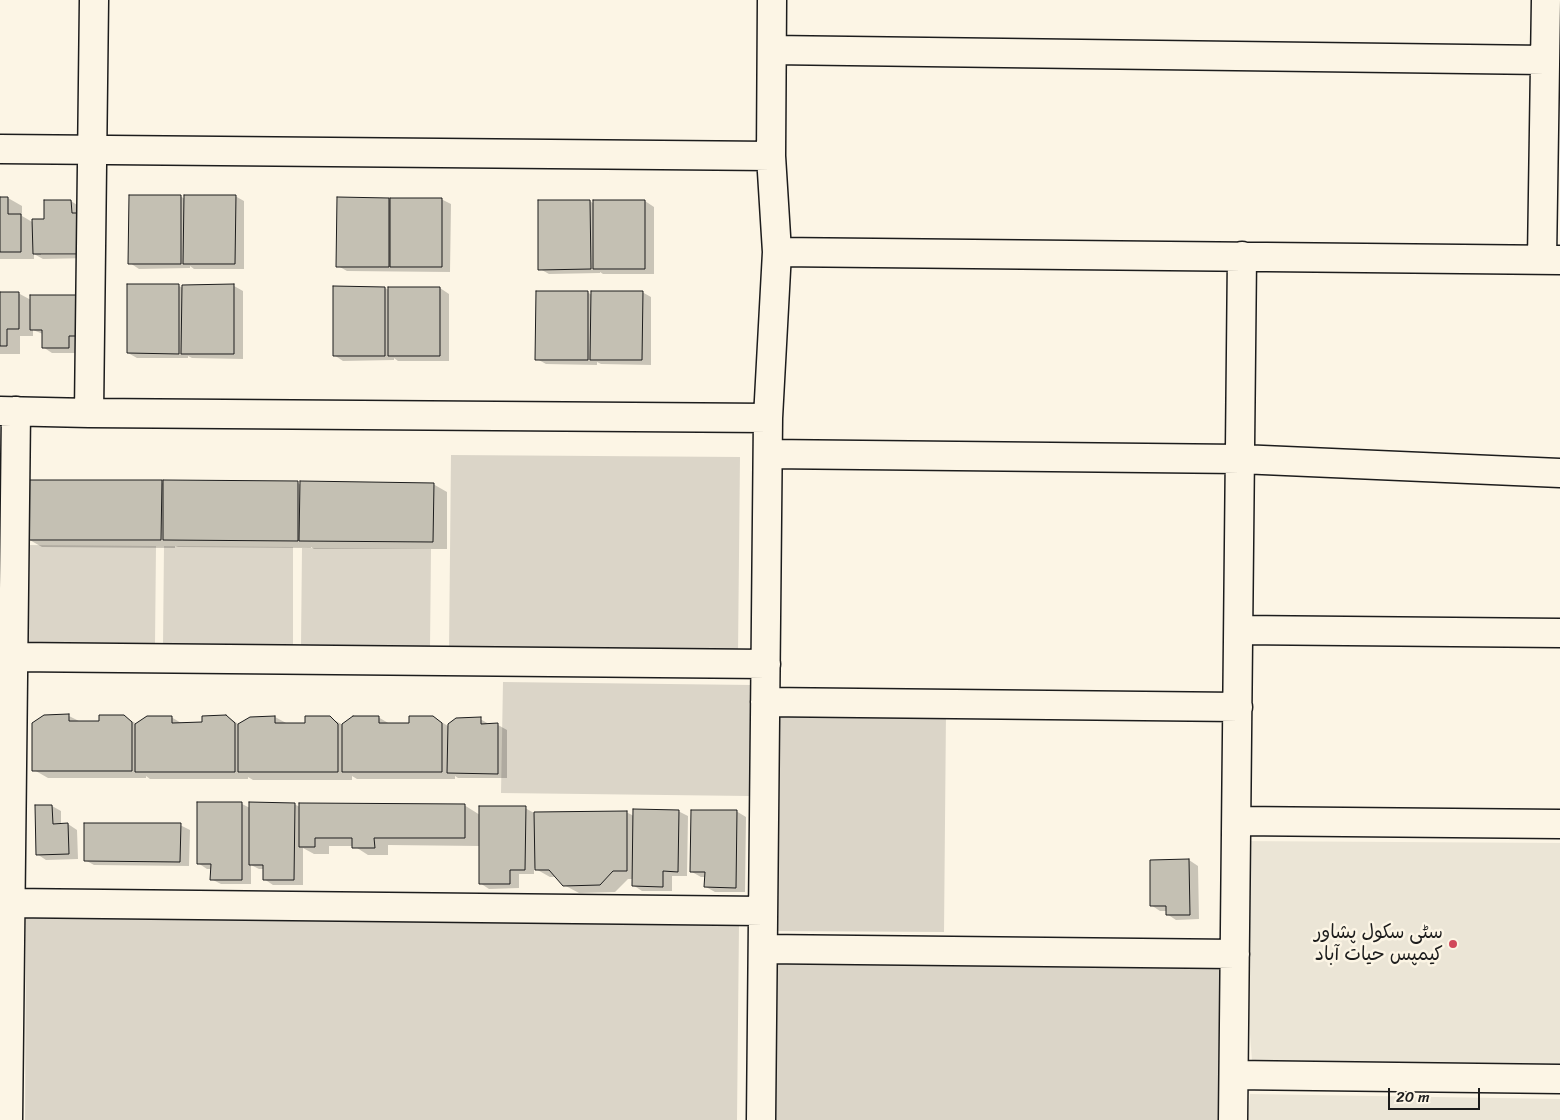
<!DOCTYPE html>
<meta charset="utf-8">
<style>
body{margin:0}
#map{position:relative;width:1560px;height:1120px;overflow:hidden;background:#fcf5e5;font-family:Sriracha,sans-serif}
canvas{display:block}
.scale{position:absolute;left:1388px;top:1088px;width:92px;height:22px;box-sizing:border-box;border:2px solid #1c1c1c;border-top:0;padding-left:6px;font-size:15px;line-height:18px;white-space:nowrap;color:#1c1c1c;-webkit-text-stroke:4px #fcf5e5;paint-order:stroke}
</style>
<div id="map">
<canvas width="1560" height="1120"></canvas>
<div class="scale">20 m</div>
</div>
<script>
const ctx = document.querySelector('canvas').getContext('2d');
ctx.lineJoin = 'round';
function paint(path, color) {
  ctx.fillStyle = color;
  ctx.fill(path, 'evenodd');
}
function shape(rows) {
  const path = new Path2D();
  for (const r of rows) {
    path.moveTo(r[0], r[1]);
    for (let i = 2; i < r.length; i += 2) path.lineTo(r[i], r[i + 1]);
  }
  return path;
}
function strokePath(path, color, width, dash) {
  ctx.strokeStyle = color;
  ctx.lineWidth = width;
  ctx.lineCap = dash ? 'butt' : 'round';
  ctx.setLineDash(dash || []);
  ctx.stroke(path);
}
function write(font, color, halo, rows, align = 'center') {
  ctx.font = font + ' Sriracha,"Playpen Sans Arabic",sans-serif';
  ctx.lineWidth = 5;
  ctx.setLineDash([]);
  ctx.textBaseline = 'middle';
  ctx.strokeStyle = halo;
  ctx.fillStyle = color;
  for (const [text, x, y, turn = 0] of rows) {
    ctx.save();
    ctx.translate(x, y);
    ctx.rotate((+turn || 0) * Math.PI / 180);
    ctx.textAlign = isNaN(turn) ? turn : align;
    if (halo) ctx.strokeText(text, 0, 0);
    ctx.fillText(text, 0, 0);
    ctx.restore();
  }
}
paint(shape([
 [1236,841,1560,843,1560,1065,1253,1075],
 [1250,1094,1560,1099,1560,1120,1248,1120]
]), '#ebe5d6');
paint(shape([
 [451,455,740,457,738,653,449,650],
 [26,545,156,546,155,644,26,643],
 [164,546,293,547,293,645,163,645],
 [302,548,431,549,430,647,301,646],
 [503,682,751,685,749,796,501,793],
 [774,711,946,712,944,932,771,931],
 [26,918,739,925,737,1120,25,1120],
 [774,960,1225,964,1223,1120,773,1120]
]), '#dbd5c8');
paint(shape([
 [180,196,185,199,235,196,244,201,244,269,194,269,190,266,190,268,139,269,130,263],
 [0,198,8,198,22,206,22,216,34,223,45,220,45,202,71,201,80,207,90,258,43,259,34,254,34,259,0,259],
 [87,252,87,255,41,255,41,253],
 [388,199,391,200,441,199,451,204,450,272,347,271,338,266],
 [590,201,594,204,645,201,654,207,654,274,603,274,600,272,600,273,549,274,540,269],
 [179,286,183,288,234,286,243,291,243,359,192,358,188,356,188,358,137,358,128,353],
 [385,288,389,290,440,288,449,294,449,361,398,361,394,358,394,360,343,361,334,355],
 [587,292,592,295,642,292,651,297,651,365,601,364,597,362,597,365,546,364,537,359],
 [0,293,18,293,31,300,78,296,78,353,52,353,43,347,43,334,33,330,33,336,20,336,20,354,0,354],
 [161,482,164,484,298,483,301,485,433,484,447,492,447,549,314,549,311,547,311,548,178,547,175,546,175,548,42,547,28,539],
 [0,483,1,564,0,564],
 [69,716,81,722,100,722,123,716,137,724,171,717,183,724,203,723,226,716,240,725,275,717,288,724,306,724,329,717,343,725,378,717,390,724,410,724,433,717,448,726,456,719,480,719,489,724,498,725,507,730,507,778,458,778,455,776,455,779,357,779,352,776,352,780,253,780,248,777,248,779,150,779,146,776,146,778,48,778,34,770],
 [242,804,250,808,294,804,300,807,464,805,480,815,525,808,534,813,626,812,634,816,678,811,688,816,687,876,672,876,672,891,642,891,633,885,633,879,628,879,615,892,579,893,564,885,557,877,550,877,534,868,534,874,519,874,519,888,489,889,480,883,480,846,388,845,388,855,368,855,354,846,329,846,329,854,314,854,303,848,303,885,273,885,264,879,264,869,259,869,251,865,251,884,221,884,211,879,212,869,207,869,198,863],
 [52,806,61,811,61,825,68,824,77,830,78,859,46,860,37,854],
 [736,811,746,817,745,892,715,892,706,887,706,877,701,877,692,872],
 [180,825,190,830,189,866,94,865,85,860],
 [1189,860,1198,866,1199,919,1176,920,1167,914,1167,911,1160,911,1151,905]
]), '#0003');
const building = shape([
 [129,195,181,195,181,264,128,264,129,195],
 [184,195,236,195,235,264,183,264,184,195],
 [0,197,8,197,8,214,21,214,21,252,0,252,0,197],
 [337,197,389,198,389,267,336,267,337,197],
 [390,198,442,198,442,267,390,267,390,198],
 [44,200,71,200,72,213,81,213,81,254,33,254,32,219,44,219,44,200],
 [538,200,590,200,591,269,538,270,538,200],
 [593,200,645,200,645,269,593,269,593,200],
 [127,284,179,284,179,354,127,353,127,284],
 [234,284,234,354,181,354,182,285,234,284],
 [333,286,385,287,385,356,333,356,333,286],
 [388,287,440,287,440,356,388,356,388,287],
 [536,291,588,291,588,360,535,360,536,291],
 [591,291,643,291,642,360,590,360,591,291],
 [0,292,19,292,19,329,7,329,7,346,0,346,0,292],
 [30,295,79,295,79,336,69,336,69,348,42,348,42,330,30,330,30,295],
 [27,480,162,480,161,540,27,540,27,480],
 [163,480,298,481,298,541,163,540,163,480],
 [300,481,434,483,433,542,299,541,300,481],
 [69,714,69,721,99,721,99,715,124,715,132,722,132,771,32,771,32,723,44,715,69,714],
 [226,715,235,723,235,772,135,772,135,724,147,716,172,716,172,723,202,722,202,716,226,715],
 [275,716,275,723,305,723,305,716,330,716,338,724,338,772,238,772,238,724,250,717,275,716],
 [353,716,379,716,379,723,409,723,409,716,433,716,442,723,442,772,342,772,342,724,353,716],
 [481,717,481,724,498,723,498,774,447,773,448,724,456,718,481,717],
 [197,802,242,802,242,880,210,880,211,864,197,864,197,802],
 [249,802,295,803,294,880,263,880,263,865,249,865,249,802],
 [299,803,465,804,465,838,374,838,375,848,352,848,352,838,315,838,315,847,299,847,299,803],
 [35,805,52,805,53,824,68,823,69,854,36,855,35,805],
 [479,806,526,806,525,870,510,870,510,884,479,884,479,806],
 [633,809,679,810,678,872,663,871,663,887,632,886,633,809],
 [691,810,737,810,736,888,704,887,705,872,690,872,691,810],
 [627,811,627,871,613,871,600,885,563,886,549,870,535,870,534,812,627,811],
 [84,823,181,823,180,862,84,861,84,823],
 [1189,859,1190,915,1166,915,1166,906,1150,906,1150,860,1189,859]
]);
paint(building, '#c4c0b3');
strokePath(building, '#1c1c1c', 1);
const minor = shape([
 [772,50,1545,60],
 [0,149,771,156],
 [777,252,1560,260],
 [1542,259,1546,0],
 [0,411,89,413,768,418],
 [89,413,94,0],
 [768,454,1240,459,1560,473],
 [1239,630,1560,633],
 [13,657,766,664],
 [765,702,1238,707],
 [1237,821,1560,824],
 [10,903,763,911],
 [763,949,1235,954],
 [1234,1075,1560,1079],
 [8,1120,16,411],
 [761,1120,768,418,777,252,771,156,772,0],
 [1233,1120,1242,256]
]);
strokePath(minor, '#1c1c1c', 31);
strokePath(minor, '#fcf5e5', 28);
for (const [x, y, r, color] of [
 [1453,944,5,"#d1495b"]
]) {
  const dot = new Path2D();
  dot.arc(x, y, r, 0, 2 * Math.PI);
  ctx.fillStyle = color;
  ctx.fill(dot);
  strokePath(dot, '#fcf5e5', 2);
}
write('19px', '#1c1c1c', '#fcf5e5', [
 ["سٹی سکول پشاور",1443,933],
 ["کیمپس حیات آباد",1443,955]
], 'right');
</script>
